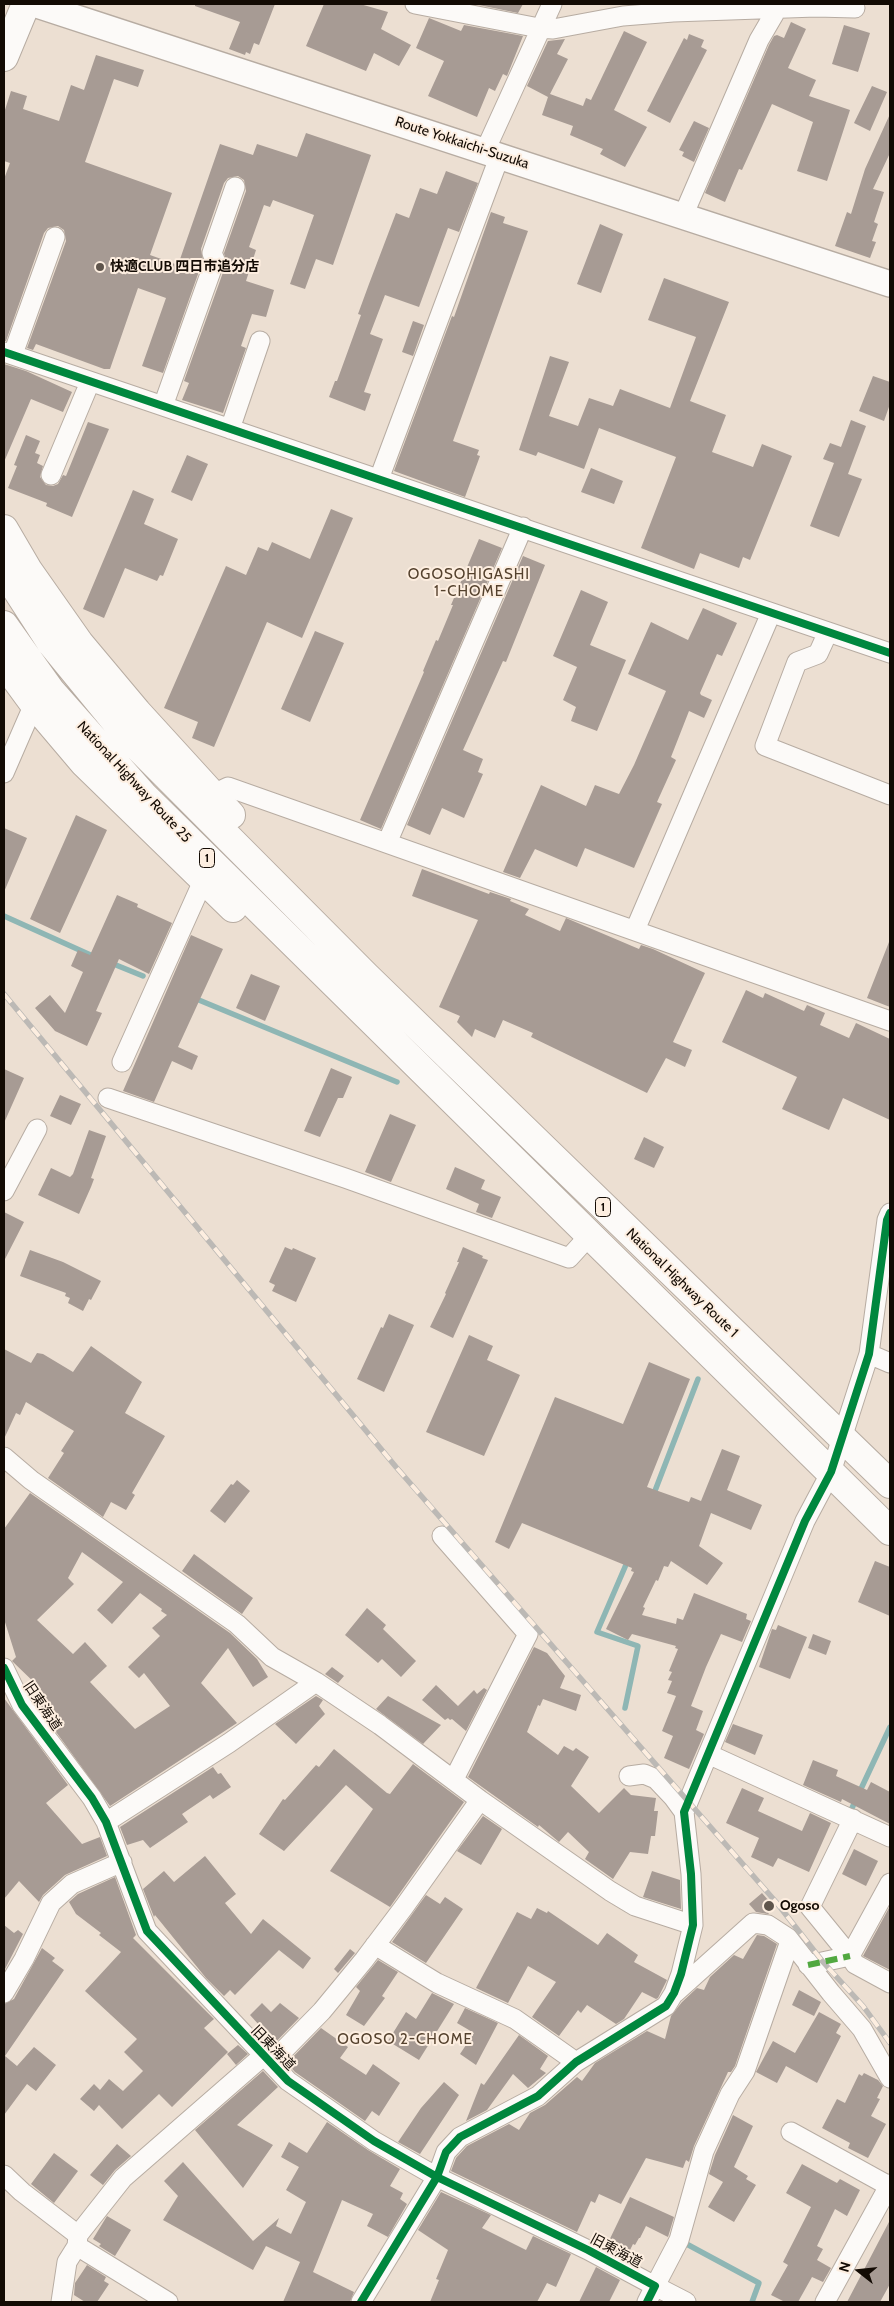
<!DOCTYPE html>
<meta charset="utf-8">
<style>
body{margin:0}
#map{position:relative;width:894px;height:2306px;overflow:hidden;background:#ecdfd2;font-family:Cabin,sans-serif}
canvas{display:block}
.frame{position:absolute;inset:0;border:5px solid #130b04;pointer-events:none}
.north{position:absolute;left:834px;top:2246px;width:50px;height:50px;-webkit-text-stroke:4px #fdeee0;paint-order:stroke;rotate:286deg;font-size:14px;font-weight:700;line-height:20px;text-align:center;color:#130b04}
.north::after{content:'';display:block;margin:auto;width:18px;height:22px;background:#130b04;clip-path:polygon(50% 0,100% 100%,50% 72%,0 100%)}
</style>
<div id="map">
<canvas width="894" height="2306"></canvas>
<div class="frame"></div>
<div class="north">N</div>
</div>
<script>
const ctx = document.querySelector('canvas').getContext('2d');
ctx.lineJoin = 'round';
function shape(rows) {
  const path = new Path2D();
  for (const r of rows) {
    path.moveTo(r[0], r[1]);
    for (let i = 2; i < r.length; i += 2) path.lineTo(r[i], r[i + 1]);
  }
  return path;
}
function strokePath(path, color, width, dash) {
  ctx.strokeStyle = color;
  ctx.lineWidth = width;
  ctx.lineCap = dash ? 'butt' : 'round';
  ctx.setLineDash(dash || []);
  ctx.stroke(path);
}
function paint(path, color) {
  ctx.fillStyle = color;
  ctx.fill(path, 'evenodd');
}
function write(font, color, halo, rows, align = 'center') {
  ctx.font = font + ' Cabin,"Noto Sans JP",sans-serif';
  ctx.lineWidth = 4;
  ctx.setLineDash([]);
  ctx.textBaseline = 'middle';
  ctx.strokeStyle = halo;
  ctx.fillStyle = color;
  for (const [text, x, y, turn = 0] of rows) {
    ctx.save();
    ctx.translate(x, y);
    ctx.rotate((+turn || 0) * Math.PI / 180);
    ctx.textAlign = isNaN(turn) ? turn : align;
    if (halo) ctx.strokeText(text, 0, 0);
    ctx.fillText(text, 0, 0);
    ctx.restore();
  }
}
strokePath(shape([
 [4,916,95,957],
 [111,963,143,976],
 [194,998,397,1082],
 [653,1496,698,1379],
 [625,1708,638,1646,597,1632,628,1560],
 [852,1808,890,1727],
 [681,2241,759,2283,752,2302]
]), '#8eb6b4', 5.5);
paint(shape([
 [195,4,275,4,259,45,254,43,250,54,246,52,245,55,229,49,240,22,195,6],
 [324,4,360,4,388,12,381,29,411,45,399,66,374,53,366,71,306,46],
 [474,4,523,4,518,13],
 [429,18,461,31,464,25,523,36,507,76,503,74,495,91,489,88,477,117,428,96,444,61,416,48],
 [791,22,806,29,788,68,816,80,809,96,850,110,827,181,797,171,813,122,772,104,742,170,739,169,725,202,705,193,769,45,774,36,777,35,784,38],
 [844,25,870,33,858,72,832,64],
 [624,31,647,42,614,110,647,127,625,167,600,154,603,149,570,135,573,126,542,115,548,97,527,86,548,41,565,39,557,54,568,59,550,94,583,106,586,98,591,100],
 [689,34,704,40,701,47,707,50,670,123,647,111,684,38,687,40],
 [96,55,144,70,138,87,114,79,85,162,172,193,150,255,178,265,220,144,253,155,257,144,297,157,306,133,371,155,333,265,316,259,305,289,290,284,314,215,273,200,270,207,264,205,249,247,256,250,246,281,274,290,266,317,252,314,241,346,246,348,223,413,182,400,189,383,184,381,226,264,224,253,246,191,244,180,238,176,228,178,224,183,201,249,203,260,163,373,142,366,166,298,138,288,110,369,104,369,36,344,33,350,27,348,66,241,64,230,58,226,48,228,44,233,6,341,4,341,4,179,10,163,4,161,4,113,11,91,27,96,23,109,59,121,71,85,84,90],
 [872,86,887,92,870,131,854,123],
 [890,114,890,153,873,189,884,192,874,222,878,224,872,241,876,242,870,258,835,246,847,212,851,214,865,169],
 [694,121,709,128,694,162,682,156,684,152,679,150],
 [446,171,478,183,459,232,448,228,419,307,385,295,370,334,383,339,364,392,371,394,365,411,329,397,335,381,337,381,361,315,358,314,369,284,396,213,409,218,420,188,437,194],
 [491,212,505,217,503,223,528,231,453,441,479,450,477,455,480,456,465,497,394,471,452,316,454,317],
 [600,224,623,234,601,293,577,284],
 [664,278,729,302,690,401,726,415,712,452,753,467,762,444,792,456,750,560,743,557,739,568,700,553,694,569,641,548,676,457,599,428,584,469,538,452,536,456,519,450,550,356,569,362,549,416,578,426,589,398,613,406,620,389,670,408,696,337,648,320],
 [413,321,424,325,413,356,402,352],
 [4,364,26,371,72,392,63,412,31,399,4,462],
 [873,376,890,382,890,404,884,421,859,411],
 [851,420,866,426,848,474,862,479,839,537,810,526,834,463,823,459,830,443,841,447],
 [88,422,109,429,72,517,46,506,47,503,8,488,17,466,14,465,26,435,40,441,35,453,40,455,37,463,43,466,40,477,46,485,53,486,58,484,63,475,66,476],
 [187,455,208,464,192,501,171,492],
 [591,468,623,481,614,504,581,492],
 [133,490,154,499,144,524,178,539,163,576,160,575,157,581,125,568,104,618,83,609],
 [331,509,353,518,302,638,267,622,214,747,192,738,198,722,164,708,226,566,246,575,258,547,268,551,272,542,310,559],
 [479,539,502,548,381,829,360,820,424,672,423,671,436,640,438,641,453,605,451,605],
 [523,556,545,565,506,662,503,661,463,750,483,759,478,772,483,774,464,818,442,808,430,835,407,825],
 [581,590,608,602,590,645,626,660,597,731,571,721,576,707,563,700,577,667,553,656],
 [703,608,737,623,722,656,717,654,700,693,701,695,712,700,704,718,689,711,671,757,676,760,657,802,662,804,634,868,585,848,577,867,535,849,520,878,503,872,541,785,586,806,595,785,619,794,634,765,666,691,628,674,651,622,688,640],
 [315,631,344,643,310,722,281,709],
 [76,815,107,830,60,933,30,919],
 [4,828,27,838,4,892],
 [422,869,489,894,490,892,511,899,510,901,529,909,525,915,560,931,566,918,639,949,641,945,653,949,705,973,673,1042,692,1050,685,1067,666,1058,647,1093,531,1037,533,1033,503,1020,495,1038,475,1029,472,1037,457,1022,460,1016,439,1007,478,920,412,896],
 [117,895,138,904,137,907,172,923,149,974,119,959,96,1011,102,1013,87,1046,55,1031,35,1008,50,995,65,1013,83,972,71,966,78,950,90,955],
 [191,935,223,949,178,1047,198,1056,192,1070,172,1061,154,1102,123,1091],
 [889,942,890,942,890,1007,867,998],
 [251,974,280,986,265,1021,236,1008],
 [746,990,763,998,765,993,804,1011,807,1005,825,1013,820,1025,849,1038,856,1023,890,1039,890,1120,843,1098,829,1130,782,1109,797,1077,722,1042],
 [331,1068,352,1077,343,1098,338,1098,320,1137,304,1131],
 [4,1069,24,1078,4,1123],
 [60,1095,81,1104,71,1125,50,1116],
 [390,1114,416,1125,391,1182,365,1172],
 [89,1130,106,1136,91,1178,94,1179,91,1187,79,1214,38,1195,51,1168,70,1177,73,1174],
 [644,1137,664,1147,654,1168,634,1159],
 [455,1167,485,1180,481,1189,501,1197,492,1218,476,1212,479,1204,446,1189],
 [4,1212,24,1222,4,1261],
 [285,1247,292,1250,293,1248,316,1258,296,1302,272,1291,275,1285,269,1282],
 [463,1247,483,1256,482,1258,488,1260,453,1338,430,1327,446,1294,445,1293,459,1262,457,1262],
 [30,1250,63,1262,101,1281,91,1300,89,1299,83,1311,68,1303,70,1298,65,1296,66,1293,20,1276],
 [389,1314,414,1325,384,1392,357,1379,381,1327,383,1328],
 [469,1335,493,1346,487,1360,520,1375,484,1456,426,1432],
 [91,1346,142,1382,125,1413,165,1436,132,1493,135,1495,126,1510,111,1502,103,1517,48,1478,64,1453,61,1451,74,1431,26,1402,20,1415,16,1413,4,1439,4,1349,31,1363,37,1353,43,1354,73,1372],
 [649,1362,690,1379,647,1487,689,1502,691,1497,701,1501,722,1449,740,1456,727,1490,762,1505,751,1530,711,1513,699,1546,723,1563,707,1585,671,1561,668,1567,664,1566,658,1581,656,1580,643,1607,645,1608,642,1615,676,1624,677,1618,683,1620,694,1593,747,1614,746,1619,751,1621,742,1642,721,1634,706,1667,691,1706,703,1711,696,1730,704,1734,689,1769,664,1758,673,1736,662,1731,676,1696,667,1693,672,1681,668,1680,672,1672,669,1671,678,1649,675,1648,676,1646,632,1634,628,1640,606,1629,634,1572,631,1571,632,1568,522,1523,509,1549,495,1542,555,1397,623,1424],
 [237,1480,250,1491,225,1523,210,1511,231,1484,233,1485],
 [30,1493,230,1633,257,1659,268,1677,253,1687,228,1648,201,1683,237,1723,110,1806,32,1699,41,1689,12,1661,16,1657,4,1619,4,1529],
 [82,1552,123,1582,97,1610,112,1624,140,1593,162,1609,161,1611,167,1615,152,1628,160,1636,128,1667,139,1678,144,1673,170,1706,135,1729,90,1682,107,1666,85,1642,73,1654,37,1620,74,1584,68,1578],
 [194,1554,253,1598,242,1614,182,1571],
 [875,1561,890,1567,890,1616,858,1602],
 [367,1608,386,1625,383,1629,416,1661,401,1677,382,1659,378,1663,345,1635],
 [778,1625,807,1637,790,1679,759,1667,772,1629,776,1630],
 [813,1634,831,1641,826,1655,808,1648],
 [534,1647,547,1653,565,1676,560,1688,581,1695,576,1711,543,1699,540,1706,538,1705,527,1732,558,1755,564,1746,573,1751,576,1748,589,1757,571,1786,599,1813,624,1788,631,1795,656,1798,654,1811,658,1811,655,1836,651,1836,648,1854,630,1852,613,1879,585,1859,589,1852,568,1832,559,1842,539,1825,538,1827,468,1777],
 [332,1667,344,1676,338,1683,325,1674],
 [436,1685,458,1706,474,1690,477,1694,484,1688,487,1690,466,1731,452,1719,450,1720,448,1718,445,1720,422,1700],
 [316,1696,323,1700,319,1706,325,1714,296,1744,275,1724],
 [388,1696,441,1725,423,1744,376,1709],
 [4,1698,68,1785,46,1803,82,1844,100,1837,107,1856,65,1875,43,1895,39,1902,19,1881,4,1899],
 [733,1724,763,1735,755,1755,725,1742],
 [334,1749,387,1793,390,1794,413,1764,464,1802,390,1907,330,1871,373,1809,346,1785,284,1851,259,1834,283,1799,285,1800,316,1765,319,1767],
 [813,1760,838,1770,836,1776,867,1790,871,1782,890,1792,890,1824,842,1799,841,1802,803,1785],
 [213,1767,218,1774,221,1773,231,1787,213,1799,210,1795,182,1814,188,1822,150,1848,143,1840,127,1845,120,1827],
 [742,1788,764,1798,758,1811,802,1831,810,1813,831,1823,809,1872,778,1858,773,1867,751,1857,759,1838,726,1823],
 [483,1816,502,1829,481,1865,457,1851],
 [854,1849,878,1861,866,1886,842,1874],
 [205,1856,236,1894,225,1903,251,1934,263,1919,311,1958,303,1969,279,1950,235,1995,230,1990,224,1996,206,1978,155,1915,154,1917,143,1889,164,1871,174,1882],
 [652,1871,680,1880,681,1909,643,1897],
 [115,1877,136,1935,133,1938,214,2019,204,2028,228,2052,172,2107,159,2094,122,2129,99,2105,94,2111,80,2099,94,2084,100,2090,109,2079,123,2091,143,2071,124,2052,137,2039,85,1991,121,1952,99,1935,101,1933,76,1914,69,1902,78,1894],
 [762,1893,775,1908,768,1914,756,1912,749,1904],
 [426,1895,440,1904,445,1897,463,1909,426,1963,392,1942],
 [890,1906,890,1970,863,1956],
 [537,1908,547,1913,548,1911,598,1945,607,1933,638,1955,634,1962,667,1980,658,1998,656,1999,642,1992,624,2019,616,2024,587,2005,581,2013,578,2010,559,2036,532,2017,556,1982,528,1966,508,2003,476,1988,517,1912,531,1919],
 [4,1925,14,1933,18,1930,23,1934,4,1971],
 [757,1935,764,1936,777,1944,735,2066,731,2072,728,2072,694,2146,689,2162,686,2160,683,2168,646,2158,621,2204,599,2194,595,2203,591,2201,577,2232,451,2171,456,2158,467,2146,509,2124,519,2130,530,2113,545,2105,577,2077,582,2081,595,2063,647,2031,665,2039,671,2016,682,2002,697,1988,704,1990,710,1977,734,1955,743,1959],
 [42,1948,55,1958,52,1961,64,1970,5,2056,17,2066,34,2047,56,2065,36,2091,27,2084,4,2115,4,2004,14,1999],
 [350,1949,355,1953,338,1973,334,1969],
 [378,1960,398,1972,382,1996,385,1998,364,2026,346,2015,360,1991,356,1987],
 [799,1990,821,2002,814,2016,792,2005],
 [432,1993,454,2004,419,2060,388,2041,406,2012,416,2019],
 [262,2003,271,2012,280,2003,299,2018,271,2047,255,2029,259,2025,250,2015],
 [465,2008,498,2023,476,2065,460,2054,474,2033,457,2023],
 [819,2012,841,2024,836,2033,841,2036,817,2083,786,2066,777,2083,756,2072,773,2041,795,2053],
 [321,2028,348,2047,340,2058,366,2075,373,2064,400,2083,379,2116,372,2111,365,2121,295,2072,287,2063],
 [519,2035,548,2056,540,2069,546,2073,528,2088,513,2074,487,2110,466,2121,481,2083,484,2085],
 [238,2045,248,2054,236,2065,227,2054],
 [263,2071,278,2087,237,2125,273,2145,243,2188,195,2130],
 [864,2073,878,2080,883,2086,877,2098,880,2099,871,2116,886,2124,868,2158,848,2148,850,2143,822,2128,837,2099,845,2103,859,2074,862,2076],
 [444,2082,459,2095,420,2154,398,2142,421,2108],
 [733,2115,753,2126,734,2167,748,2176,746,2179,756,2185,734,2222,708,2207,723,2182,709,2174,715,2155],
 [327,2122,368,2150,400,2169,390,2186,403,2193,400,2199,407,2204,388,2237,367,2226,373,2214,342,2200,313,2272,354,2292,350,2302,283,2302,300,2262,266,2246,253,2270,163,2220,178,2196,164,2181,183,2162,253,2241,279,2218,276,2226,291,2234,306,2202,286,2190,299,2167,281,2157,289,2142,307,2153],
 [117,2144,131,2156,115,2170,103,2185,90,2175],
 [54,2153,78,2171,54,2203,31,2184],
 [802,2164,837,2183,840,2179,860,2190,847,2216,835,2209,817,2246,823,2249,817,2260,831,2268,823,2282,812,2277,798,2302,785,2302,771,2295,788,2265,783,2262,811,2207,786,2193],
 [441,2192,491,2215,482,2228,526,2250,533,2236,571,2254,556,2287,547,2283,537,2302,430,2302,439,2280,436,2279,448,2250,418,2230],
 [630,2197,674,2217,668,2237,646,2226,640,2238,639,2238,635,2245,633,2244,626,2258,606,2247],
 [107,2216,131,2230,115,2256,99,2246,101,2244,93,2239],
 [890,2220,890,2284,880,2302,847,2302],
 [87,2265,106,2277,104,2281,109,2284,97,2302,85,2302,74,2295,75,2283],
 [596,2267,620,2280,609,2302,579,2302]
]), '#a79b94');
const minor = shape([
 [415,4,539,28,553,29,623,16,673,12,816,7,855,8],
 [485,151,552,4],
 [683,216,759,40,780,4],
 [4,352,890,653],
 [13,354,55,237],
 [163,406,215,260,212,253,235,187],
 [230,429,260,341],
 [51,475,90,382],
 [379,479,500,155],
 [828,632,818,654,797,662,765,746,890,795],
 [4,773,34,704],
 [211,795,228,787,890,1021],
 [387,843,523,527],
 [635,930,771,613],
 [122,1062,203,881],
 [108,1098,345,1178,569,1258,589,1236],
 [4,1191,37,1129],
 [869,1354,890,1363],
 [4,1457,31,1480,237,1624,272,1657,316,1682,380,1725,480,1800,610,1891,635,1906,693,1925],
 [442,1536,528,1634,454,1779],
 [4,1668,22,1705,92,1798,106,1822,147,1931,288,2081,374,2141,437,2177,588,2250,655,2286,647,2302],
 [708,1754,890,1837],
 [629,1776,644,1774,656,1779,673,1797,684,1812],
 [106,1822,229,1743,316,1682],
 [890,1883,850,1956,855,1964,890,1983],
 [375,1945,437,1983,515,2019,576,2062],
 [808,1965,850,1956,810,1907,853,1819],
 [4,1993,24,1959,51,1903,72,1884,122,1862],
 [675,1993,753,1923,768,1925,788,1938,831,1993,862,2029,890,2078],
 [271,2063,322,2011,364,1960,404,1907,480,1800],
 [791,2132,889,2186],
 [4,2175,22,2192,78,2235],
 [77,2246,168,2302],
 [61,2302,67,2262,77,2246,78,2235,123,2178,263,2056],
 [361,2302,437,2177,446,2152,460,2137,538,2096,576,2062,666,2006,674,1993,681,1974,693,1925,691,1874,684,1812,805,1521,831,1472,869,1354,887,1220,890,1213],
 [686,2302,655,2286,679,2240,704,2151,730,2094,745,2071,790,1941],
 [825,2302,890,2184]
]);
const major = shape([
 [34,4,890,284]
]);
const highway = shape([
 [4,57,26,4],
 [4,529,28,570,80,644,137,712,231,815],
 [4,570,51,643,128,737,366,976,890,1484],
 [4,625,51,691,144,796,890,1531],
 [4,663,34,704,84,763,233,908]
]);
strokePath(minor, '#b7aca2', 21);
strokePath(major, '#b7aca2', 28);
strokePath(highway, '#b7aca2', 30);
strokePath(minor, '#fcfaf8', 19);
strokePath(major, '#fcfaf8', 25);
strokePath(highway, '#fcfaf8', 28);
const rail = shape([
 [4,994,396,1467,776,1902,823,1962,863,2006,890,2043]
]);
strokePath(rail, '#bcb9b5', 5.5);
strokePath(rail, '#fdeee0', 4, [11]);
strokePath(shape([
 [808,1965,850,1956]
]), '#51a840', 6, [12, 6]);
strokePath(shape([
 [4,352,890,653],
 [4,1668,22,1705,92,1798,106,1822,147,1931,288,2081,374,2141,437,2177,588,2250,655,2286,647,2302],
 [361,2302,437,2177,446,2152,460,2137,538,2096,576,2062,666,2006,674,1993,681,1974,693,1925,691,1874,684,1812,805,1521,831,1472,869,1354,887,1220,890,1213]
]), '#00873e', 8);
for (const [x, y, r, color] of [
 [100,267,5,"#5f554c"],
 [769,1906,6,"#5f554c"]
]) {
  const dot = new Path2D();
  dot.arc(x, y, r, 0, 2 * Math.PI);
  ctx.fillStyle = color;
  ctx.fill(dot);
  strokePath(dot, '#fdeee0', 2);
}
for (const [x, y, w] of [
 [207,858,15],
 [603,1207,15]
]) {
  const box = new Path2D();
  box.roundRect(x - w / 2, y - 9.5, w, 19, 4);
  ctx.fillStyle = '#fdeee0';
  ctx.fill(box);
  strokePath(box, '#130b04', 1);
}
write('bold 12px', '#130b04', null, [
 ["1",207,858],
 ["1",603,1207]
]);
write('14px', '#130b04', '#fdeee0', [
 ["Route Yokkaichi-Suzuka",462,143,18],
 ["National Highway Route 25",134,782,47],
 ["National Highway Route 1",682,1283,44],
 ["旧東海道",42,1706,56],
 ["旧東海道",273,2048,46],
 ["旧東海道",616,2251,28]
]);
write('bold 14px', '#130b04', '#fdeee0', [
 ["快適CLUB 四日市追分店",110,267],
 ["Ogoso",780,1906]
], 'left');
ctx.letterSpacing = '1px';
write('15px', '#54412d', '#fdeee0', [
 ["OGOSOHIGASHI",469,575],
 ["1-CHOME",469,592],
 ["OGOSO 2-CHOME",405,2040]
]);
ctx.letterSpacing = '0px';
</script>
